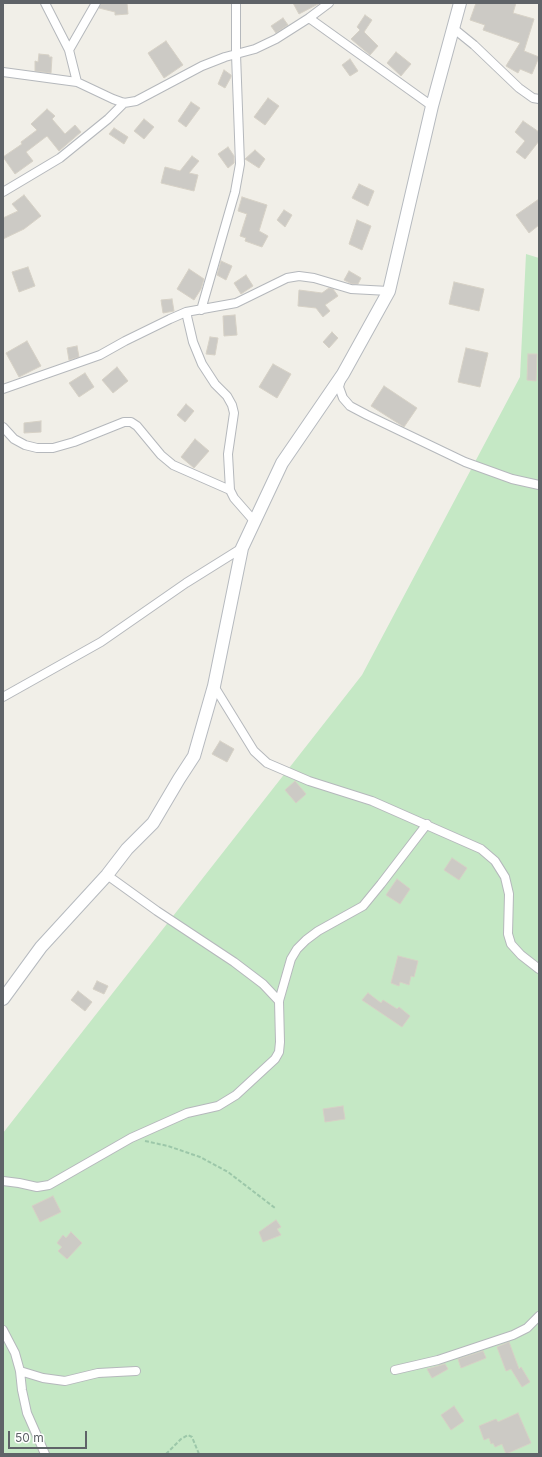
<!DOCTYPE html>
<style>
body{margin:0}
#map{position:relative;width:542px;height:1457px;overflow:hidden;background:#f1efe8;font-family:Inter,sans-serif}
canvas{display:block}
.frame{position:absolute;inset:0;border:4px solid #5f6368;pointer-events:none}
.scale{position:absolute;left:8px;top:1431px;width:79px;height:18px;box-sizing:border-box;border:2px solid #5f6368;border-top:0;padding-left:5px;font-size:12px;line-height:14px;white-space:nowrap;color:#5f6368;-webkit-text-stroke:3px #fff;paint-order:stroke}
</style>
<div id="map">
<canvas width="542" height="1457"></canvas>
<div class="frame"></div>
<div class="scale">50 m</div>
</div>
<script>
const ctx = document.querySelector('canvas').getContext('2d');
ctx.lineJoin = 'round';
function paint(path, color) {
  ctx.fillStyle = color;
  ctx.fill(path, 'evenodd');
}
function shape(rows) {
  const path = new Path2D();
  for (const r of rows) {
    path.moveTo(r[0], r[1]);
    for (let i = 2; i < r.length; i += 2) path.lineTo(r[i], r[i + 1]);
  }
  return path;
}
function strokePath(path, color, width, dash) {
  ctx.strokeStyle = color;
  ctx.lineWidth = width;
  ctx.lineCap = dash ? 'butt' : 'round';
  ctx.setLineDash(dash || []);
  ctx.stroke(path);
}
paint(shape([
 [526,254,539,258,539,1454,3,1454,3,1133,362,675,520,377]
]), '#c5e8c5');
const building = shape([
 [127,3,128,14,115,15,115,12,99,8,101,4,127,3],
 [293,3,320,3,299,14,293,3],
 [476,3,516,3,513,13,534,19,524,51,539,57,532,74,520,69,518,73,506,66,520,43,483,30,485,25,470,20,476,3],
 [365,15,372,20,364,32,378,46,370,55,351,39,360,30,357,27,365,15],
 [283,18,288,25,276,33,271,26,283,18],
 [166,41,183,65,164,78,148,53,166,41],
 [396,52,411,64,401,76,387,63,396,52],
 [39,54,49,55,49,57,52,57,51,73,35,71,35,61,38,62,39,54],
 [350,59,358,71,350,76,342,65,350,59],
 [224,70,231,75,231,77,225,88,218,84,224,70],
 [268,98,279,106,265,125,254,117,268,98],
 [191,102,200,108,186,127,178,121,191,102],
 [47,109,55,116,52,119,65,134,75,125,81,132,59,151,47,136,26,152,33,161,15,174,3,157,22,144,21,142,37,130,31,124,47,109],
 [144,119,154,127,144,139,134,131,144,119],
 [523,121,539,132,539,141,525,159,516,152,525,141,515,132,523,121],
 [114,128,128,137,124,144,109,134,114,128],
 [228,147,234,156,234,163,228,168,218,154,228,147],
 [255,150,265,159,259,168,245,159,255,150],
 [192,156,199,161,189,173,198,175,194,191,161,183,165,167,180,171,192,156],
 [359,184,374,191,368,206,352,198,359,184],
 [24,195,41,216,24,229,3,239,3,218,18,211,12,204,24,195],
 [242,197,267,205,259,231,268,236,262,247,245,241,246,238,240,236,247,214,238,211,242,197],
 [539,199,539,225,529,233,516,215,539,199],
 [284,210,292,215,285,227,277,220,284,210],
 [357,220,371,226,362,250,349,244,357,220],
 [221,261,232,266,226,280,217,275,221,261],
 [28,267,35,286,19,292,12,272,28,267],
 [189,269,204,279,201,289,194,300,177,289,189,269],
 [349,271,361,278,358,284,352,284,344,280,349,271],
 [246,275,253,286,241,294,234,283,246,275],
 [454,282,484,289,479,311,449,304,454,282],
 [329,288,333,289,338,296,325,305,330,311,323,317,316,308,298,306,299,290,322,293,329,288],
 [172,299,174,311,163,313,161,300,172,299],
 [235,315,237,335,224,336,223,316,235,315],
 [332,332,338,338,329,348,323,342,332,332],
 [210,337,218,338,215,355,206,354,210,337],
 [27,341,41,366,19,377,6,353,27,341],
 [77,346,79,357,69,360,67,348,77,346],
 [466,348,488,353,480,387,458,382,466,348],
 [528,354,537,354,536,381,527,380,528,354],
 [273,364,291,374,277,398,259,387,273,364],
 [117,367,128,381,113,393,102,380,117,367],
 [85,373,94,387,79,397,69,383,85,373],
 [384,386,417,408,404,427,371,406,384,386],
 [186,404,194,411,185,422,177,415,186,404],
 [41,421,41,432,24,433,24,423,41,421],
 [195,439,209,451,194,468,181,457,195,439],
 [220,741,234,749,227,762,212,754,220,741],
 [295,781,306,794,296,803,285,790,295,781],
 [452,858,467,868,459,880,444,870,452,858],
 [397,879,410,889,400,904,386,895,397,879],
 [398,956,418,961,414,977,411,976,409,985,400,982,399,986,391,983,398,956],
 [97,981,108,986,104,994,93,989,97,981],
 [78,991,92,1002,85,1011,71,1000,78,991],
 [368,993,381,1003,383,1000,397,1009,399,1007,410,1016,402,1027,362,1000,368,993],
 [343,1106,345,1119,325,1122,323,1109,343,1106],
 [53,1196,61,1212,40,1222,32,1206,53,1196],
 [276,1220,281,1227,277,1229,281,1235,263,1242,259,1232,276,1220],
 [71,1232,82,1243,67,1259,58,1251,62,1247,57,1243,63,1235,66,1238,71,1232],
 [509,1342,519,1369,521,1367,530,1382,522,1387,511,1369,506,1371,497,1347,509,1342],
 [483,1351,486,1358,461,1368,458,1359,483,1351],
 [445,1364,448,1369,432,1378,427,1369,445,1364],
 [454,1406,464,1421,451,1430,441,1415,454,1406],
 [518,1413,531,1443,506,1454,502,1444,495,1447,493,1443,491,1444,489,1438,484,1440,479,1426,496,1419,498,1422,518,1413]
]);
paint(building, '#cccac5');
strokePath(building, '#d6d1c6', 1);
const street = shape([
 [45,3,69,50,77,82],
 [309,18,432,106],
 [453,28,474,45,519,88,533,98,539,99],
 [69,50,96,3],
 [3,72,77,82,113,99,124,103,136,101,202,66,225,57,255,49,276,39,309,18,329,3],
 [3,192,60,158,108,119,124,103],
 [201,310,235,192,240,164,236,54,236,3],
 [186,312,193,342,202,364,215,384,227,396,232,405,234,413,228,454,230,490,234,498,255,522],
 [341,380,339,387,343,398,350,406,367,415,465,462,512,479,539,485],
 [3,389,100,355,125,341,170,319,186,312,236,303,287,278,299,276,314,278,351,289,389,291],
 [3,427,14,439,25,445,37,448,53,448,74,442,124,422,131,422,137,426,161,455,173,465,230,490],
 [214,686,254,751,267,763,309,781,372,801,481,849,495,861,505,877,509,894,508,934,511,944,521,955,539,969],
 [3,697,101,642,186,583,242,548],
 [107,875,157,911,234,962,263,984,279,1001],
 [3,1181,19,1183,37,1187,49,1185,131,1138,187,1113,218,1106,236,1095,275,1059,279,1052,280,1042,279,1001,291,959,297,949,306,940,318,931,363,906,381,884,427,824],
 [3,1330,15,1353,20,1371,22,1390,27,1413,45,1454],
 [395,1370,438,1360,513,1335,527,1328,539,1316],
 [20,1371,43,1378,65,1381,98,1373,136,1371]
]);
const secondary = shape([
 [3,999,41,947,107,875,127,849,153,823,179,779,194,756,214,686,242,548,282,463,343,374,389,291,432,106,460,3]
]);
strokePath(street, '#b5b8bc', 10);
strokePath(secondary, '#b6babf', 14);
strokePath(shape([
 [145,1141,168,1146,200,1157,228,1172,275,1208],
 [166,1454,181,1439,188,1435,192,1437,199,1454]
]), '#9cc7a9', 2, [4, 2]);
strokePath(street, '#fff', 8);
strokePath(secondary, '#fff', 12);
</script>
